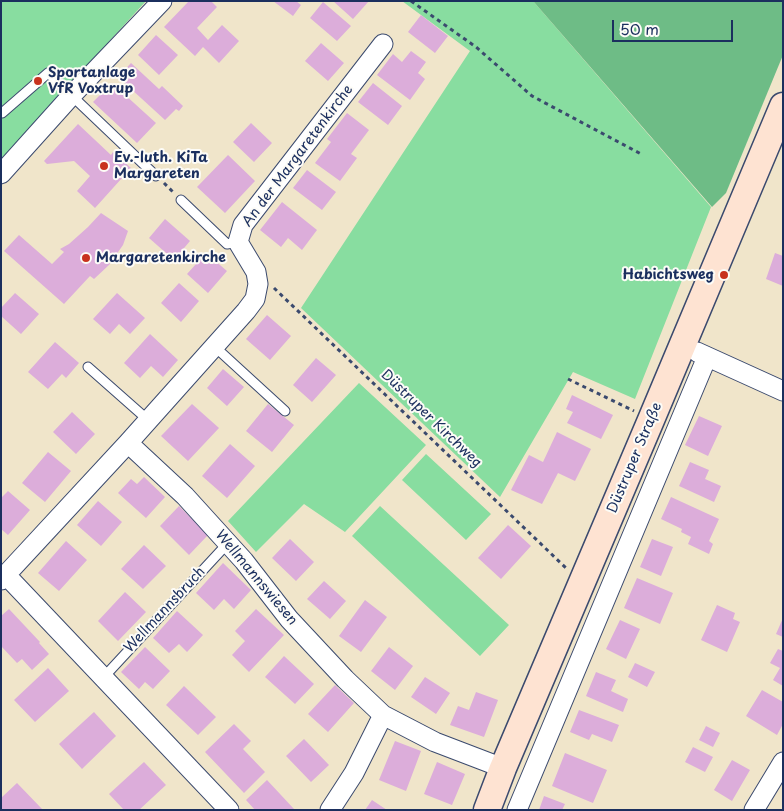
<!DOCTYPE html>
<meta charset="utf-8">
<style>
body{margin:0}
#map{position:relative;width:784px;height:811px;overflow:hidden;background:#f0e5ca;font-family:"Playpen Sans",sans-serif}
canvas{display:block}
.frame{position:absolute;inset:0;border:2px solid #1b2f5e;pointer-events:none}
.scale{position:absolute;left:612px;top:20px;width:121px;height:22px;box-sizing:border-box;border:2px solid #1b2f5e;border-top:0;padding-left:6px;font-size:15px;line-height:18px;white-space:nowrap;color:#1b2f5e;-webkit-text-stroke:4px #fdfcf7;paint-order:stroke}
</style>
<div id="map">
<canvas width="784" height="811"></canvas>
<div class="frame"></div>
<div class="scale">50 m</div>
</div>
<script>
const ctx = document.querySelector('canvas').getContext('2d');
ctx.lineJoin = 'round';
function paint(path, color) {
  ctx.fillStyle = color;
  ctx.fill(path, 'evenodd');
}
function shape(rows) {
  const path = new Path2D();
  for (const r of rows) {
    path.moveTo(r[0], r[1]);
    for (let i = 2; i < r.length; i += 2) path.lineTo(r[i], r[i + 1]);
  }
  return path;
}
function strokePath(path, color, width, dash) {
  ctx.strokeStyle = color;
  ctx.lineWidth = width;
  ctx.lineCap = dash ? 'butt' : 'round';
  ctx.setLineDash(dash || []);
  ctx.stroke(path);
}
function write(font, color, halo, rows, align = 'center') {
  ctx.font = font + ' "Playpen Sans",sans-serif';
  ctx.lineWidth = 4;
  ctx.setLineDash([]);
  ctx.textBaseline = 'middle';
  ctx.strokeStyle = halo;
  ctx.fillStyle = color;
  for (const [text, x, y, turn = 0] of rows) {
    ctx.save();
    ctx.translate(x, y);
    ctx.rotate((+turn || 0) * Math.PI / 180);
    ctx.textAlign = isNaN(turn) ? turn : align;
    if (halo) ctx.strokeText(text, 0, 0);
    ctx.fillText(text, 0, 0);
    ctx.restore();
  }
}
paint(shape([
 [1,1,146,1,1,160],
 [402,1,533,1,711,207,635,399,573,372,500,497,301,308,470,51],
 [359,383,426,445,345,532,304,504,256,552,228,521],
 [426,454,491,514,466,540,402,480],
 [380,506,509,625,480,656,352,536]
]), '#88dda0');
paint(shape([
 [533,1,783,1,783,55,726,193,712,207]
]), '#6ebc86');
paint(shape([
 [189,1,211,1,217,7,197,28,208,40,222,25,239,41,219,63,203,47,195,56,164,27],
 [273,1,296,1,301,5,293,16],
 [333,1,369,1,353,19],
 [323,2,351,26,337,41,310,18],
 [421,15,448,36,435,53,408,32],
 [156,35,178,55,159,75,138,55],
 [321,43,344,63,328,81,305,61],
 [411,51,426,62,418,73,425,79,410,100,377,75,393,54,402,62],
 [131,63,159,89,162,86,183,106,179,111,176,109,165,120,118,77],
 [112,83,156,123,137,143,93,102],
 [373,83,402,106,388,125,358,102],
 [347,113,369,130,351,154,357,158,340,181,315,163,331,142,327,139],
 [251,123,272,143,254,162,233,142],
 [78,124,111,155,113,152,131,168,95,208,77,191,90,176,74,161,47,164,44,161],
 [228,155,255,181,225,213,197,187],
 [307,170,336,192,322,210,293,188],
 [282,202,317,230,302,250,288,238,281,247,260,230],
 [101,213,128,231,123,245,109,265,94,279,90,276,64,304,4,251,19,235,52,264,64,252,60,249,69,244,88,227],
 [165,219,190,241,174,260,149,238],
 [206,253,227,271,208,293,187,274],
 [775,253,783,256,783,286,766,279],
 [179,283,199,301,181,322,161,303],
 [15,293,39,314,21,334,1,316,1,308],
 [117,293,145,318,130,334,119,324,110,334,93,319],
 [267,315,291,336,270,360,246,339],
 [150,334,178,360,163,377,151,366,140,378,124,363],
 [55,342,79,363,66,378,62,374,48,389,28,372],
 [316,358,336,375,312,402,293,385],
 [223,369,244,387,227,406,207,388],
 [572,395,613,415,601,439,567,423,573,412,566,409],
 [192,404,219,428,188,461,161,436],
 [268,404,294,425,272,452,246,431],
 [72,412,95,434,76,454,53,432],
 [699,416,722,426,708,456,685,445],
 [557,432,591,449,575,481,558,473,542,504,511,490,529,455,543,462],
 [230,444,255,466,227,498,202,476],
 [48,452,71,471,45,502,22,483],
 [690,462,709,470,705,479,721,486,714,502,679,486],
 [144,477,165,497,146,518,118,493,131,479,137,484],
 [8,491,30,510,8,535,1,529,1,498],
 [671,497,719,519,709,541,713,544,709,554,688,544,691,537,681,532,682,529,661,519],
 [98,501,122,522,101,546,77,525],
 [179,506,208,535,189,555,160,526],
 [508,525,531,546,501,579,478,558],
 [290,539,314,562,296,581,272,558],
 [652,539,673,547,661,576,640,567],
 [66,541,87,560,59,591,38,573],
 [144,545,166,566,143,589,121,569],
 [223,563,251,590,234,609,224,599,214,610,196,593],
 [637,578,673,593,660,624,624,608],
 [324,581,346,601,330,619,307,599],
 [125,592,146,612,118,641,98,621],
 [365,600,387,617,361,652,339,636],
 [717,605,735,613,733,619,740,622,727,652,701,640],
 [9,609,40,642,39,643,49,654,32,670,22,659,17,663,1,646,1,616],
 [256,609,284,635,249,672,232,655,245,641,235,631],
 [177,611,203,635,187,652,179,644,169,653,153,638],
 [783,618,783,637,776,634],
 [620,620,640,629,626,659,606,649],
 [145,647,170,671,153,689,145,682,139,689,121,672],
 [389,647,413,666,395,690,371,671],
 [778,649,783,651,783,686,773,680,780,668,770,663],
 [284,656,314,684,295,704,265,677],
 [635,663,655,672,647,687,628,677],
 [48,668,69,691,35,722,14,700],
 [596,672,616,680,611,691,628,699,623,712,586,696],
 [425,677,450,693,436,714,411,697],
 [335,685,354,703,328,732,308,714],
 [184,686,216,717,198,735,166,705],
 [762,690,783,702,783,724,777,735,746,716],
 [476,692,498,700,484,737,450,725,458,706,469,710],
 [579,710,619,725,612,742,592,734,589,740,570,732],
 [94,712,116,736,82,769,59,744],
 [234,724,251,741,243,749,265,772,244,793,205,752],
 [706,726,720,733,713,747,699,740],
 [304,739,329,765,311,782,286,756],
 [395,741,421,751,406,791,379,780],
 [693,747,713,757,705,772,685,762],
 [565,753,607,770,593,803,552,786],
 [732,760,750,770,732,801,714,790],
 [144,762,166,785,139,810,124,810,109,794],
 [437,762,465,774,452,805,424,794],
 [267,780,294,809,293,810,255,810,246,800],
 [17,783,43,810,1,810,1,798],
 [544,796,565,804,562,810,539,810],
 [372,800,387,810,365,810]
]), '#dcadda');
const lane = shape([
 [2,113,48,73,156,176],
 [181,200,227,244,238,242],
 [214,346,285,411],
 [88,367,148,420],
 [103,678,228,543]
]);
const street = shape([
 [1,174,72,95,162,1],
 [697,352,783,391],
 [128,443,185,496,244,561,289,619,345,679,383,715],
 [6,575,229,810],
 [1,580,128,443,246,311,255,299,258,284,256,272,238,242,243,225,383,44],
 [330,810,354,773,383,715,435,742,503,768],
 [517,810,707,357],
 [754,810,783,762]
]);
const secondary = shape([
 [487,810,503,768,651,420,783,106]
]);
strokePath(lane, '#3b4a6e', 11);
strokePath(street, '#3b4a6e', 21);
strokePath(secondary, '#3b4a6e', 29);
strokePath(shape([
 [411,1,476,47,532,96,643,155],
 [164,183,174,193],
 [274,288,566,568],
 [568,379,634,411]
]), '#3b4a6e', 3, [4, 4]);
strokePath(lane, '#fff', 9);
strokePath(street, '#fff', 19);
strokePath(secondary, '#fee3d2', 26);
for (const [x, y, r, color] of [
 [38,81,5,"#c8321e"],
 [104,166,5,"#c8321e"],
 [86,258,5,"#c8321e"],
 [724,275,5,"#c8321e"]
]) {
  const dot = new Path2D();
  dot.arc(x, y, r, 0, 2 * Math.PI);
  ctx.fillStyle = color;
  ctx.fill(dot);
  strokePath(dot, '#fdfcf7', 2);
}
write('bold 14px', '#1b2f5e', '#fdfcf7', [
 ["Sportanlage",48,73],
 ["VfR Voxtrup",48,89],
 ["Ev.-luth. KiTa",114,158],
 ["Margareten",114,174],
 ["Margaretenkirche",96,258],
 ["Habichtsweg",714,275,"right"]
], 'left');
write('14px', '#1b2f5e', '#fdfcf7', [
 ["An der Margaretenkirche",298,156,-53],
 ["Düstruper Kirchweg",431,419,44],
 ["Düstruper Straße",635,458,-67],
 ["Wellmannswiesen",256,578,50],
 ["Wellmannsbruch",165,610,-47]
]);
</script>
